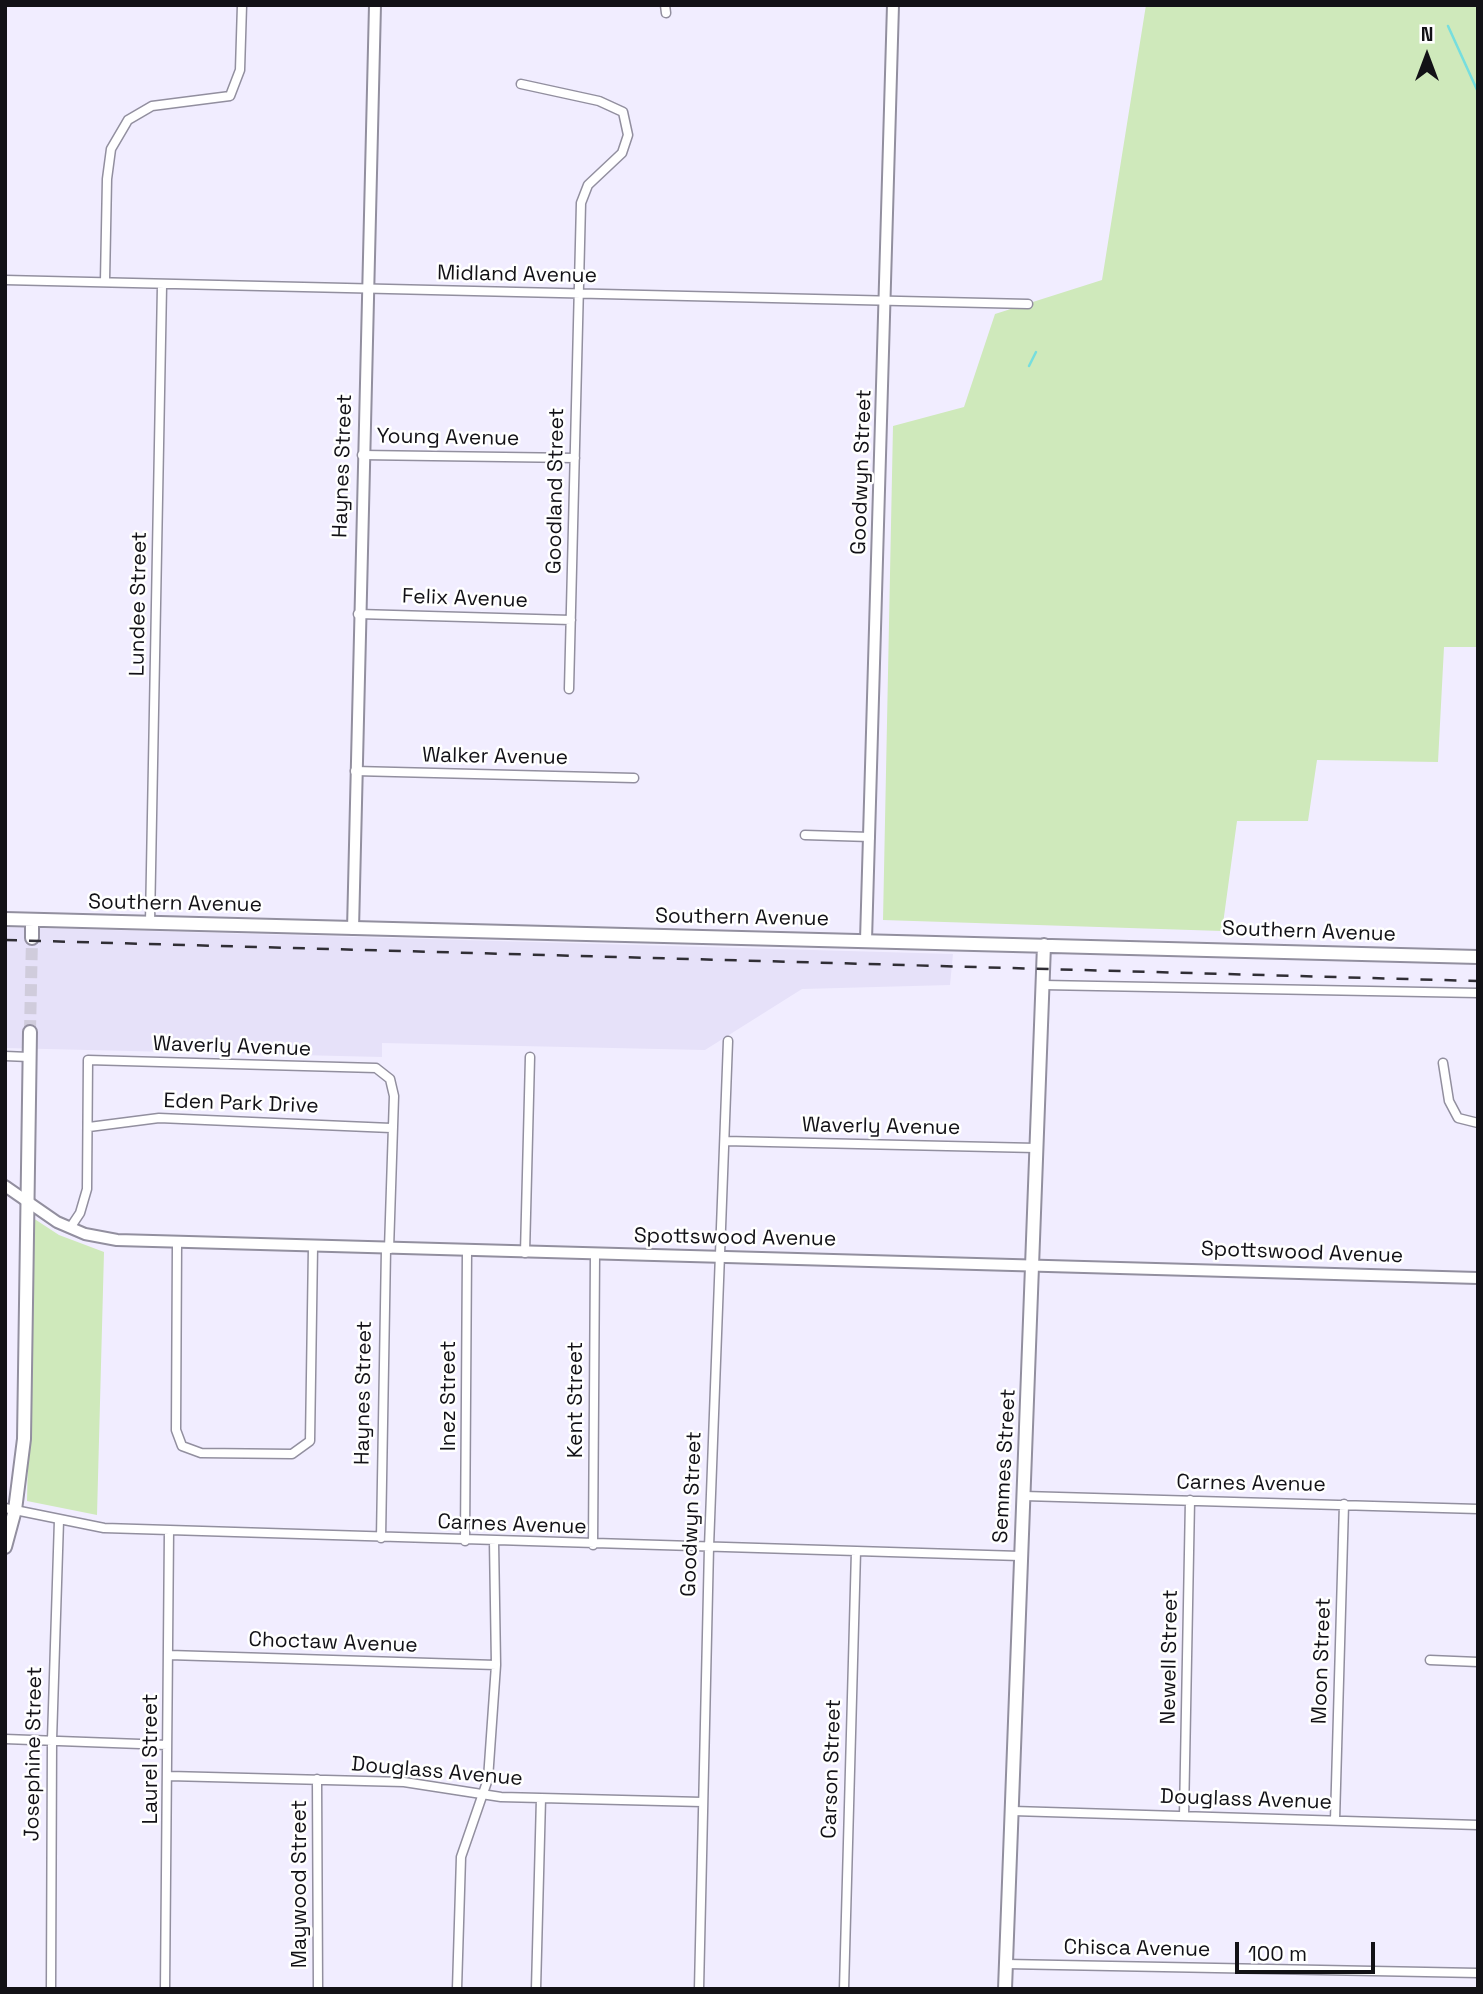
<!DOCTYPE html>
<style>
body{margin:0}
#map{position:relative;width:1483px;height:1994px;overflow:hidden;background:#f1edff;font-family:"Space Grotesk",sans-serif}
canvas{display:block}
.frame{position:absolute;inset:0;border:7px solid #121116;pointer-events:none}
.north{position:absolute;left:1392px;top:21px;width:70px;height:70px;-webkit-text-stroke:5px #fff;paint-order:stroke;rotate:0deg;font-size:19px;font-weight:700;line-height:28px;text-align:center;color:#121116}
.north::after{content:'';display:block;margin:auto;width:24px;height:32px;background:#121116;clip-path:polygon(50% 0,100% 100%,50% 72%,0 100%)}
.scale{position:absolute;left:1235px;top:1942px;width:140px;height:32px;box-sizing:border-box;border:4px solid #121116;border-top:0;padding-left:9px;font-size:21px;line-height:24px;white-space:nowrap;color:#121116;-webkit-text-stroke:5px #fff;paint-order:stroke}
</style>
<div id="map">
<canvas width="1483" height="1994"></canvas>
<div class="frame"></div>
<div class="north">N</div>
<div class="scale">100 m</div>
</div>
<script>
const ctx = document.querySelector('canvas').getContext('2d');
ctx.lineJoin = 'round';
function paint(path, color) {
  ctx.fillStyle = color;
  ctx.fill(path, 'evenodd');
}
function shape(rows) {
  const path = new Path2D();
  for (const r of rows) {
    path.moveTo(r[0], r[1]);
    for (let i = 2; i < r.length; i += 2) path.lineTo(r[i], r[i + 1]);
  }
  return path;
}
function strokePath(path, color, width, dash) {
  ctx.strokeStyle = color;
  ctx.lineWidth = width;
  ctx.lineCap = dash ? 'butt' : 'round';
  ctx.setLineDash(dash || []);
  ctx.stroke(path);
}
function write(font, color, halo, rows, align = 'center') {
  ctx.font = font + ' "Space Grotesk",sans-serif';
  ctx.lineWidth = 5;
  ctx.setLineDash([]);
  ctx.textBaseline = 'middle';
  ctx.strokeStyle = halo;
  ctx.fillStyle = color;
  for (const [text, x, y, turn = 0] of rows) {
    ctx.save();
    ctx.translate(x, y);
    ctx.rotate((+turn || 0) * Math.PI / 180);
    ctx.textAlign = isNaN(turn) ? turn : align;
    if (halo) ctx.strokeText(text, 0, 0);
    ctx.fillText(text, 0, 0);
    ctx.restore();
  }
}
paint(shape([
 [5,927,953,954,950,985,802,989,705,1050,382,1043,382,1057,5,1048]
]), '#e6e1f9');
paint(shape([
 [1146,5,1478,5,1478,647,1444,647,1438,762,1317,760,1308,821,1237,821,1222,931,883,920,893,426,964,407,995,314,1102,280],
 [33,1218,59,1235,104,1252,97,1515,27,1501]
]), '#cfe9bb');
strokePath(shape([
 [1448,26,1478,92],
 [1029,366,1036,352]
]), '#76dede', 2.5);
strokePath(shape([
 [30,1032,32,938]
]), '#d0ccdc', 12, [12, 6]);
const minor = shape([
 [665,5,666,13],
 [521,84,599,101,623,112,628,135,622,153,588,185,581,203,569,689],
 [5,280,1028,304],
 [105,281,107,179,111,149,128,120,152,106,230,96,240,70,242,5],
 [362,455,575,458],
 [358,614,571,620],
 [355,771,634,778],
 [805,835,870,837],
 [150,922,162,286],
 [1043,985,1478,993],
 [5,1056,29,1057],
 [1443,1063,1449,1101,1458,1118,1478,1123],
 [89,1127,159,1118,391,1128],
 [725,1141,1036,1148],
 [70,1228,80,1213,87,1189,88,1060,376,1068,390,1079,394,1096,389,1249],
 [177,1244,176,1430,182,1446,201,1453,292,1454,310,1441,313,1247],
 [525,1253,530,1057],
 [1024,1496,1478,1509],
 [5,1508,104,1528,1020,1556],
 [381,1538,386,1249],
 [465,1541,467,1251],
 [593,1545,595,1255],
 [169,1655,496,1665],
 [1430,1660,1478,1662],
 [5,1739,167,1745],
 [169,1776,404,1782,501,1797,702,1802],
 [317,1779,318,1989],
 [1013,1811,1478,1825],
 [1184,1816,1190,1500],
 [1335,1820,1344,1504],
 [1006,1964,1478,1973],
 [51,1989,52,1740,59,1520],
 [165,1989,169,1530],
 [457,1989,461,1857,488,1779,496,1665,494,1541],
 [536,1989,541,1798],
 [699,1989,709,1547,728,1041],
 [844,1989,856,1551]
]);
const tertiary = shape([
 [353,929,375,5],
 [866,940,893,5],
 [5,1186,57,1222,85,1234,117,1240,1478,1278]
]);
const secondary = shape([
 [5,919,1478,957],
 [32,938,32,921],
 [5,1547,15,1510,24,1439,30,1032],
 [1005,1989,1044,945]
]);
strokePath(minor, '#928f9f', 11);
strokePath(tertiary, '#928f9f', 14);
strokePath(secondary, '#928f9f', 16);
strokePath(minor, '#fff', 8);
strokePath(tertiary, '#fff', 10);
strokePath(secondary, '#fff', 12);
strokePath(shape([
 [5,940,1478,981]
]), '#302e35', 2.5, [12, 12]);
write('21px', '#121116', '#fff', [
 ["Midland Avenue",517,275,1],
 ["Young Avenue",448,438,1],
 ["Haynes Street",343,466,-88],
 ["Goodwyn Street",862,472,-88],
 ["Goodland Street",556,491,-89],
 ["Felix Avenue",465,599,2],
 ["Lundee Street",139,604,-89],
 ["Walker Avenue",495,757,1],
 ["Southern Avenue",175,904,1],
 ["Southern Avenue",742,918,1],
 ["Southern Avenue",1309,932,2],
 ["Waverly Avenue",232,1047,2],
 ["Eden Park Drive",241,1104,2],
 ["Waverly Avenue",881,1127,1],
 ["Spottswood Avenue",735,1238,1],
 ["Spottswood Avenue",1302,1253,2],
 ["Haynes Street",364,1393,-89],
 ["Inez Street",449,1396,-90],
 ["Kent Street",576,1400,-90],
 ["Semmes Street",1005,1466,-87],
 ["Carnes Avenue",1251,1484,1],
 ["Goodwyn Street",692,1514,-88],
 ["Carnes Avenue",512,1525,2],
 ["Choctaw Avenue",333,1643,2],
 ["Newell Street",1170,1657,-89],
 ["Moon Street",1322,1661,-88],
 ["Josephine Street",34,1754,-89],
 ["Laurel Street",151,1759,-90],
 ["Carson Street",832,1769,-88],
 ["Douglass Avenue",437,1772,5],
 ["Douglass Avenue",1246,1800,2],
 ["Maywood Street",300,1884,-90],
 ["Chisca Avenue",1137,1949,1]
]);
</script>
